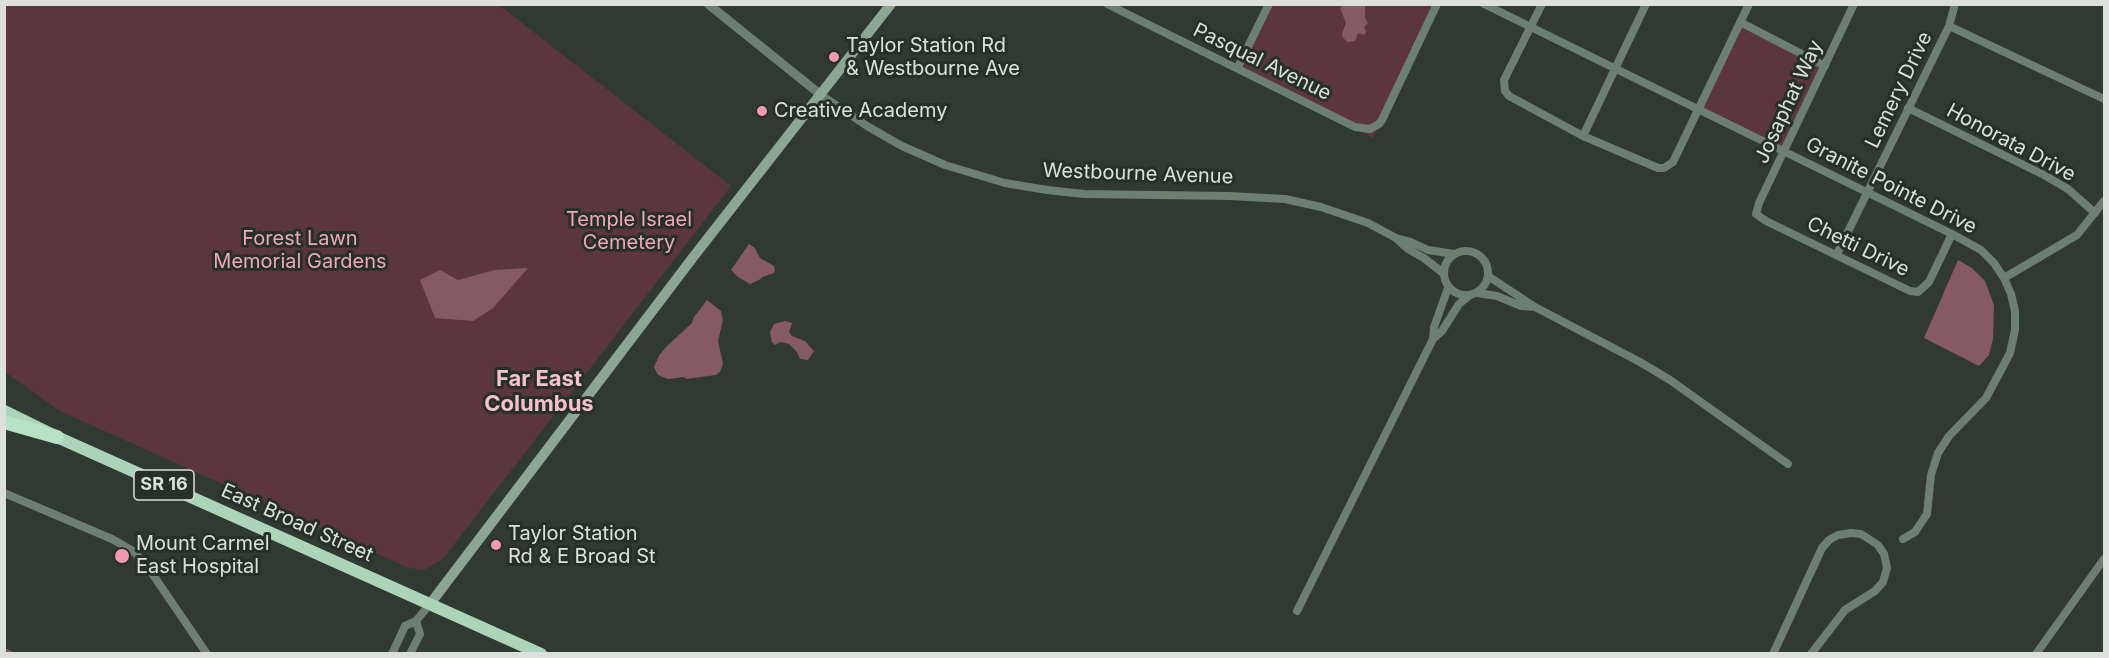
<!DOCTYPE html>
<style>
body{margin:0}
#map{position:relative;width:2109px;height:658px;overflow:hidden;background:#313933;font-family:Inter,sans-serif}
canvas{display:block}
.frame{position:absolute;inset:0;border:6px solid #dbe0dd;pointer-events:none}
</style>
<div id="map">
<canvas width="2109" height="658"></canvas>
<div class="frame"></div>
</div>
<script>
const ctx = document.querySelector('canvas').getContext('2d');
ctx.lineJoin = 'round';
function paint(path, color) {
  ctx.fillStyle = color;
  ctx.fill(path, 'evenodd');
}
function shape(rows) {
  const path = new Path2D();
  for (const r of rows) {
    if (r.length === 3) {
      path.moveTo(r[0] + r[2], r[1]);
      path.arc(r[0], r[1], r[2], 0, 2 * Math.PI);
      continue;
    }
    path.moveTo(r[0], r[1]);
    for (let i = 2; i < r.length; i += 2) path.lineTo(r[i], r[i + 1]);
  }
  return path;
}
function strokePath(path, color, width, dash) {
  ctx.strokeStyle = color;
  ctx.lineWidth = width;
  ctx.lineCap = dash ? 'butt' : 'round';
  ctx.setLineDash(dash || []);
  ctx.stroke(path);
}
function write(font, color, halo, rows, align = 'center') {
  ctx.font = font + ' Inter,sans-serif';
  ctx.lineWidth = 6;
  ctx.setLineDash([]);
  ctx.textBaseline = 'middle';
  ctx.strokeStyle = halo;
  ctx.fillStyle = color;
  for (const [text, x, y, turn = 0] of rows) {
    ctx.save();
    ctx.translate(x, y);
    ctx.rotate((+turn || 0) * Math.PI / 180);
    ctx.textAlign = isNaN(turn) ? turn : align;
    if (halo) ctx.strokeText(text, 0, 0);
    ctx.fillText(text, 0, 0);
    ctx.restore();
  }
}
paint(shape([
 [5,5,499,5,731,186,442,560,424,570,409,568,60,411,5,372],
 [1269,5,1437,5,1373,138,1238,67],
 [1740,22,1825,66,1785,151,1698,109]
]), '#5b363f');
paint(shape([
 [1343,5,1365,5,1365,18,1368,23,1364,27,1366,32,1364,35,1358,33,1355,41,1348,42,1343,38,1342,34,1346,23,1340,8],
 [749,244,755,248,760,258,774,266,775,270,774,273,762,277,759,280,750,284,738,277,731,270],
 [1958,260,1972,268,1985,281,1994,305,1993,339,1989,355,1979,366,1924,338],
 [528,268,493,308,473,321,435,318,420,280,440,270,458,280,495,270],
 [707,300,721,311,723,320,718,341,723,364,720,372,716,375,686,379,684,377,668,379,658,375,654,367,659,356,666,347,692,323,694,317],
 [785,321,792,323,789,332,792,336,805,341,814,351,808,360,800,359,797,352,789,344,780,342,775,345,772,342,770,332,774,324]
]), '#865a64');
strokePath(shape([
 [4,649,15,654]
]), '#865a64', 2);
strokePath(shape([
 [1107,4,1355,127,1370,129,1379,124,1382,120,1437,4],
 [1484,4,1952,234,1981,250,1994,263,2004,278,2011,294,2015,311,2015,330,2010,353,1986,398,1949,436,1938,453,1931,475,1927,514,1915,532,1903,539],
 [1542,4,1504,80,1505,91,1509,96,1583,136,1658,168,1664,168,1673,162,1749,4],
 [1854,4,1759,203,1756,214,1766,221,1910,291,1918,292,1929,282,1952,234],
 [1740,22,1825,66],
 [1949,26,2104,99],
 [1238,67,1269,4],
 [821,95,867,126,902,146,945,165,1005,183,1047,190,1084,194,1229,196,1285,199,1321,207,1368,223,1396,238,1411,242,1428,250,1454,254],
 [1908,108,2044,175,2068,189,2095,213],
 [1583,136,1646,4],
 [1397,239,1408,249,1424,258,1443,273],
 [1466,273,22],
 [1837,254,1949,26,1955,4],
 [2004,278,2077,235,2104,201],
 [1448,288,1434,327,1433,339,1442,331,1459,304,1469,296],
 [1477,293,1497,296,1521,306,1535,307,1488,276],
 [1535,307,1640,362,1670,380,1788,464],
 [4,493,112,539,133,551,147,566,207,654],
 [1297,611,1433,339],
 [392,654,405,626,416,621,430,604],
 [410,654,420,634,416,621],
 [1773,654,1822,548,1829,540,1838,535,1851,533,1861,534,1878,545,1884,554,1887,568,1883,582,1875,591,1845,610,1811,654],
 [2036,654,2104,559]
]), '#6d7e73', 8);
strokePath(shape([
 [708,4,821,95]
]), '#6d7e73', 9);
strokePath(shape([
 [430,604,694,256,891,4]
]), '#8ba794', 10);
strokePath(shape([
 [4,411,57,437,541,654]
]), '#acd4ba', 12);
strokePath(shape([
 [4,422,57,437]
]), '#b7e2c5', 14);
for (const [x, y, r, color] of [
 [834,57,6,"#f29ab0"],
 [762,111,6,"#f29ab0"],
 [496,545,6,"#f29ab0"],
 [122,556,8,"#f29ab0"]
]) {
  const dot = new Path2D();
  dot.arc(x, y, r, 0, 2 * Math.PI);
  ctx.fillStyle = color;
  ctx.fill(dot);
  strokePath(dot, '#272f29', 2);
}
for (const [x, y, w] of [
 [164,485,60]
]) {
  const box = new Path2D();
  box.roundRect(x - w / 2, y - 15, w, 30, 4.5);
  ctx.fillStyle = '#272f29';
  ctx.fill(box);
  strokePath(box, '#dbe0dd', 1.5);
}
write('bold 18px', '#dbe0dd', null, [
 ["SR 16",164,485]
]);
write('20px', '#dbe0dd', '#272f29', [
 ["Taylor Station Rd",846,46],
 ["& Westbourne Ave",846,69],
 ["Creative Academy",774,111],
 ["Taylor Station",508,534],
 ["Rd & E Broad St",508,557],
 ["Mount Carmel",136,544],
 ["East Hospital",136,567]
], 'left');
write('20px', '#dbe0dd', '#272f29', [
 ["Pasqual Avenue",1262,62,26],
 ["Lemery Drive",1899,90,-64],
 ["Josaphat Way",1789,102,-65],
 ["Honorata Drive",2011,143,28],
 ["Westbourne Avenue",1138,174,2],
 ["Granite Pointe Drive",1891,186,27],
 ["Chetti Drive",1858,247,26],
 ["East Broad Street",297,523,24]
]);
write('20px', '#f0a7b8', '#272f29', [
 ["Temple Israel",629,220],
 ["Cemetery",629,243],
 ["Forest Lawn",300,239],
 ["Memorial Gardens",300,262]
]);
write('bold 22px', '#f5c1cd', '#272f29', [
 ["Far East",539,379],
 ["Columbus",539,404]
]);
</script>
